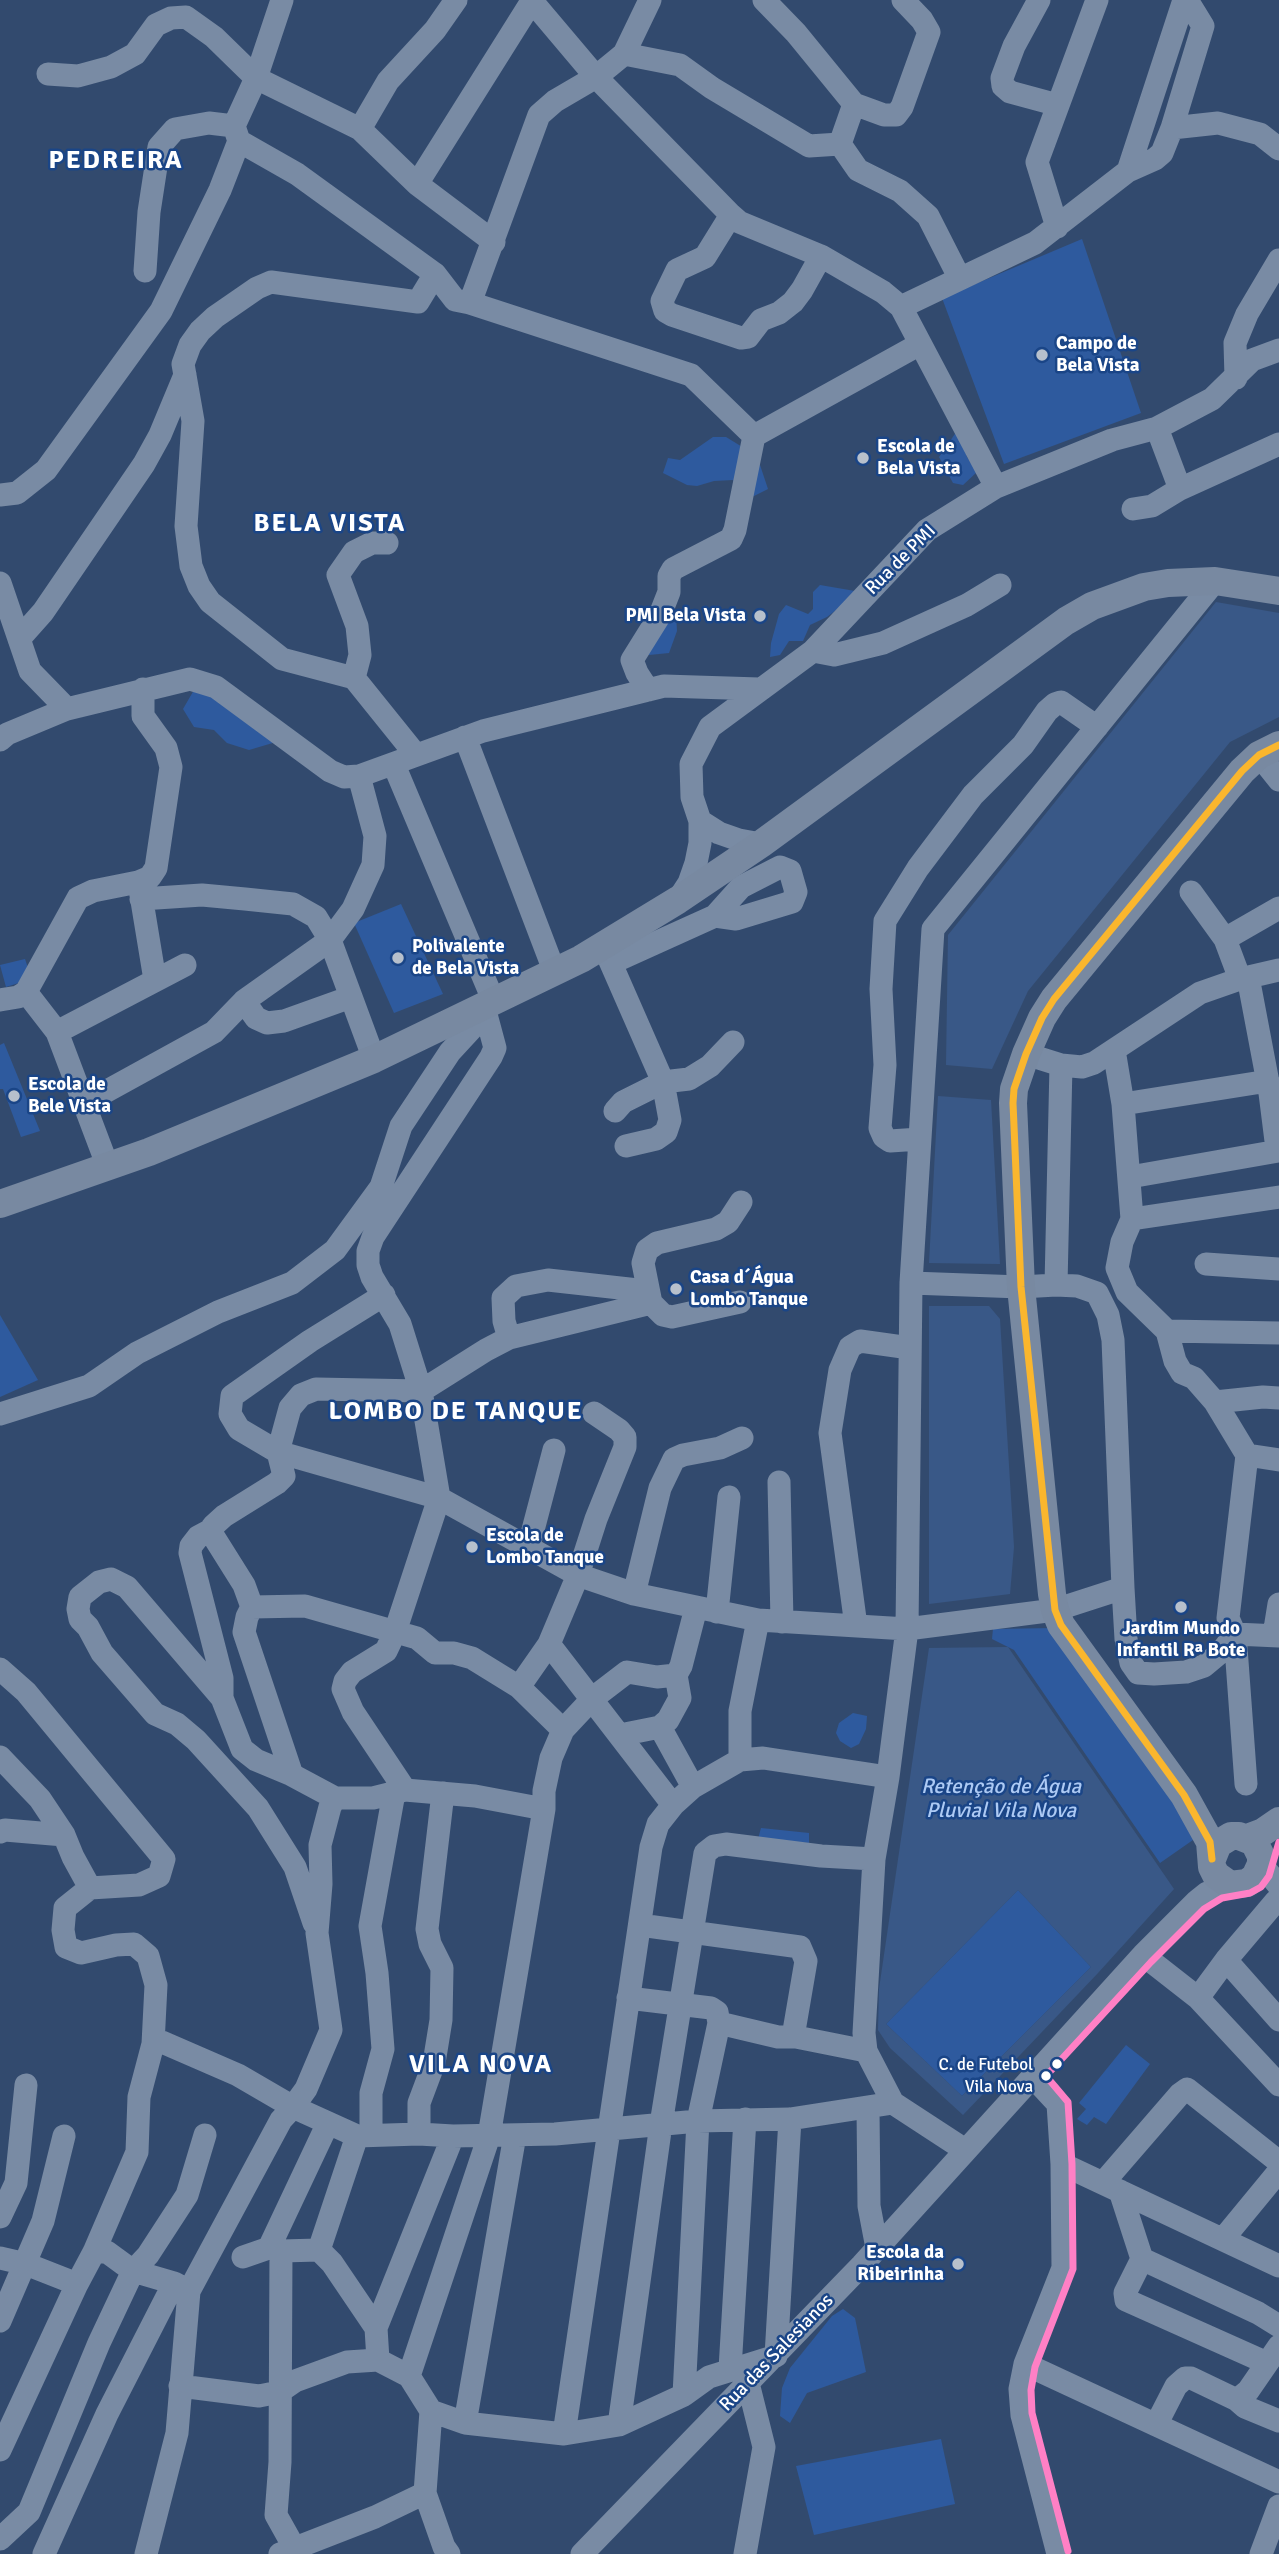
<!DOCTYPE html>
<meta charset="utf-8">
<style>
body{margin:0}
canvas{display:block;background:#324a6e}
</style>
<canvas width="1279" height="2554"></canvas>
<script>
const ctx = document.querySelector('canvas').getContext('2d');
ctx.lineJoin = 'round';
function paint(path, color) {
  ctx.fillStyle = color;
  ctx.fill(path, 'evenodd');
}
function shape(rows) {
  const path = new Path2D();
  for (const r of rows) {
    path.moveTo(r[0], r[1]);
    for (let i = 2; i < r.length; i += 2) path.lineTo(r[i], r[i + 1]);
  }
  return path;
}
function strokePath(path, color, width, dash) {
  ctx.strokeStyle = color;
  ctx.lineWidth = width;
  ctx.lineCap = dash ? 'butt' : 'round';
  ctx.setLineDash(dash || []);
  ctx.stroke(path);
}
function write(font, color, halo, rows, align = 'center') {
  ctx.font = font + ' Signika,sans-serif';
  ctx.lineWidth = 5;
  ctx.setLineDash([]);
  ctx.textBaseline = 'middle';
  ctx.strokeStyle = halo;
  ctx.fillStyle = color;
  for (const [text, x, y, turn = 0] of rows) {
    ctx.save();
    ctx.translate(x, y);
    ctx.rotate((+turn || 0) * Math.PI / 180);
    ctx.textAlign = isNaN(turn) ? turn : align;
    if (halo) ctx.strokeText(text, 0, 0);
    ctx.fillText(text, 0, 0);
    ctx.restore();
  }
}
paint(shape([
 [1082,239,1141,413,1004,464,942,298],
 [959,428,967,457,977,472,963,485,953,483,939,457],
 [713,437,726,437,757,456,768,489,752,497,734,491,733,480,714,481,697,486,687,485,663,473,668,458,680,460],
 [820,585,855,591,844,604,827,617,810,625,803,641,789,641,780,655,770,657,771,643,779,614,786,605,808,614,813,609,813,592],
 [676,615,677,631,669,653,649,655,642,645,650,619],
 [205,685,276,742,249,750,227,743,214,730,194,727,183,709,194,690],
 [401,904,443,994,394,1013,354,923],
 [25,959,29,971,25,981,6,987,0,965],
 [4,1043,40,1131,21,1137,3,1089,0,1089,0,1045],
 [0,1315,38,1380,0,1397],
 [1056,1628,1203,1833,1160,1863,1014,1650,992,1639,993,1629],
 [853,1713,867,1716,866,1729,859,1744,851,1748,840,1741,836,1733,839,1723],
 [761,1828,809,1833,809,1843,758,1839],
 [1018,1890,1091,1967,962,2096,886,2024],
 [1126,2045,1150,2064,1106,2124,1094,2117,1087,2125,1077,2119,1086,2109,1079,2103],
 [843,2309,855,2318,866,2372,807,2393,790,2423,780,2416,782,2388,790,2368,832,2316],
 [941,2439,955,2504,814,2535,796,2466]
]), '#2e5a9e');
paint(shape([
 [1216,602,1279,613,1279,717,1230,742,1028,991,992,1069,946,1065,948,935],
 [938,1096,991,1100,1000,1264,929,1263],
 [929,1306,989,1306,1000,1319,1014,1547,1010,1594,929,1604],
 [1008,1647,1174,1889,1098,1973,963,2115,890,2048,878,2030,879,1989,929,1648],
 [1018,1890,1091,1967,962,2096,886,2024]
]), '#395887');
strokePath(shape([
 [282,0,256,78,234,126,239,141,297,174,435,274,418,302,271,282,257,288,215,317,200,331,190,345,183,364,193,421,186,526,191,566,199,586,210,602,282,659,354,678,416,755],
 [531,0,596,77,731,215,739,222,821,256,883,292,901,307,996,487],
 [764,0,796,33,854,104],
 [903,0,922,20,929,32,902,107,896,115,884,115,854,104,840,144,858,170,900,191,928,216,960,279],
 [1039,0,1014,46,1002,78,1003,86,1010,92,1058,105],
 [624,54,680,65,712,88,809,146,840,144],
 [48,74,78,76,111,67,135,54,156,25,171,18,186,17,214,37,256,78,360,129,417,184,494,242],
 [1172,128,1218,123,1260,134,1279,149],
 [360,129,388,81,435,30,456,0],
 [1128,171,1155,159,1162,153,1172,128,1203,26,1187,0],
 [417,184,532,1],
 [731,215,705,257,677,270,662,301,665,311,672,315,741,338,748,337,761,320,779,313,793,302,802,290,821,256],
 [1057,227,1037,162,1097,0],
 [145,271,149,212,159,147,175,129,209,123,234,126],
 [435,274,455,300,470,303,539,115,555,101,596,77,624,54,650,0],
 [470,303,691,375,754,436,920,344],
 [901,307,1035,243,1128,171,1184,0],
 [1236,378,1235,343,1247,314,1279,260],
 [1157,428,1180,489],
 [0,495,17,493,46,470,161,311,220,190,239,141],
 [1133,509,1152,506,1180,489,1279,444],
 [0,583,30,671,67,709],
 [19,639,43,612,144,464,160,435,185,375],
 [813,651,834,655,883,643,967,605,1000,585],
 [354,678,360,655,357,626,338,575,354,552,372,543,387,543],
 [648,690,637,673,632,660,660,615,669,592,669,576,673,569,731,539,735,530,754,436],
 [465,737,555,973],
 [0,740,7,734,67,709,190,679,216,687,330,771,344,777,359,776,483,731,664,686,759,689],
 [1259,755,1279,780],
 [394,765,494,1002],
 [700,821,719,833,739,840,761,844],
 [139,883,155,980],
 [1191,892,1225,939,1240,979],
 [141,899,202,895,245,899,293,904,316,917,330,940,374,1059],
 [678,900,689,883,696,863,700,843,700,821,692,797,691,764,710,727,813,651,927,530,996,487,1112,440,1157,428,1212,399,1252,360,1279,350],
 [1225,939,1279,908],
 [606,952,663,1082,689,1079,710,1066,733,1042],
 [611,963,715,916,741,887,780,867,790,871,796,892,792,902,736,919,715,916],
 [1248,977,1270,1093,1276,1141,1279,1140],
 [26,992,57,1032,108,1167],
 [0,1000,18,997,26,992,78,898,93,891,138,882,150,877,156,868,171,767,166,748,143,716,143,689],
 [244,1001,256,1018,267,1023,284,1021,351,997],
 [484,1007,495,1048,491,1057,373,1237,368,1251,368,1265,372,1277,400,1324,421,1391,439,1498,578,1575,634,1594,758,1620,907,1629,1055,1610,1123,1588,1113,1340,1108,1315,1097,1293,1077,1286,1056,1285,1021,1287,911,1283,933,929,1215,581],
 [57,1032,185,965],
 [1114,1050,1123,1104,1132,1219,1279,1197],
 [1026,1054,1061,1065,1082,1067,1094,1063,1200,993,1240,979,1279,970],
 [85,1103,214,1032,244,1001,330,940,353,909,373,865,375,836,359,776],
 [1123,1104,1268,1081],
 [615,1111,623,1102,663,1082,670,1120,666,1132,656,1139,626,1146],
 [920,1139,890,1141,884,1137,880,1128,885,1065,881,989,885,921,918,868,973,795,1023,745,1047,711,1055,704,1061,702,1097,727],
 [1130,1177,1278,1151],
 [1132,1219,1122,1242,1117,1268,1127,1292,1167,1331,1175,1361,1182,1373,1194,1378,1215,1402],
 [1206,1264,1279,1269],
 [911,1283,907,1629,888,1777,874,1859,864,2033,866,2051,893,2103,965,2150],
 [1056,1285,1061,1065],
 [384,1295,310,1341,232,1396,230,1414,239,1429,278,1452,439,1498,395,1632,386,1651,352,1672,345,1681,343,1689,353,1712,405,1790],
 [651,1303,643,1263,647,1250,657,1243,716,1229,728,1222,741,1202],
 [1167,1331,1279,1333],
 [509,1338,504,1321,503,1298,516,1286,548,1280,647,1291],
 [0,1414,89,1386,137,1353,218,1312,292,1283,335,1250,381,1187,401,1126,450,1052,486,1013],
 [1247,1455,1279,1460],
 [779,1482,782,1622],
 [213,1529,198,1537,191,1546,190,1553,222,1678,222,1698],
 [528,1549,554,1450],
 [1123,1588,1126,1639,1131,1663,1138,1673,1154,1674,1186,1672,1204,1666,1222,1651,1235,1634,1228,1618,1247,1455,1215,1402,1263,1397,1279,1398],
 [634,1594,660,1488,674,1459,683,1455,720,1448,742,1438],
 [252,1607,305,1606,417,1638,435,1653,454,1653,472,1658,519,1687],
 [717,1612,729,1497],
 [856,1626,830,1433,840,1370,850,1347,860,1341,910,1348],
 [1274,1635,1279,1604],
 [549,1644,673,1805],
 [0,1669,26,1692,164,1859,159,1876,139,1885,90,1888,73,1857,64,1835,40,1799,0,1757],
 [660,1727,693,1787],
 [563,1730,593,1698,627,1672,657,1677,676,1675,681,1666,696,1608],
 [620,1735,660,1727,668,1720,680,1698,676,1675],
 [740,1760,740,1711,758,1620],
 [292,1775,256,1760,242,1749,222,1698,127,1587,111,1579,99,1582,80,1597,78,1609,80,1619,88,1627,102,1653,155,1714,177,1724,196,1740,258,1808,295,1867,314,1923],
 [1246,1784,1235,1634,1279,1636],
 [335,1798,373,1798,405,1790,475,1796,544,1809,544,1791,551,1758,563,1730,519,1687,549,1644,578,1575,596,1519,625,1447,625,1437,619,1430,594,1413],
 [0,1832,5,1830,64,1835],
 [1261,1864,1279,1886],
 [90,1888,65,1908,63,1930,66,1947,81,1953,116,1945,134,1944,148,1956,156,1985,153,2044,162,2042,238,2075,293,2107,306,2089,331,2030,317,1933,321,1884,320,1845,330,1807,335,1798,292,1775,244,1632,247,1617,252,1607,244,1585,212,1534,213,1526,224,1516,277,1483,284,1476,278,1452,290,1408,301,1395,316,1389,421,1391,486,1350,509,1338,651,1303,663,1315,672,1317,740,1302],
 [640,1925,800,1947,806,1961,794,2031,796,2037,866,2051],
 [1143,1955,1198,1998,1279,2085],
 [1226,1960,1276,1901],
 [628,1998,711,2008,717,2012,719,2023,698,2121,684,2395],
 [1198,1998,1226,1960,1279,2020],
 [719,2023,778,2037,796,2037],
 [1032,2076,1058,2104,1062,2164,1063,2268,1025,2364,1020,2389,1022,2415,1058,2554],
 [868,2108,869,2206,877,2248],
 [419,2134,419,2103,434,2063,441,2020,442,1968,430,1944,427,1929,443,1793],
 [371,2135,371,2093,383,2049,377,1973,370,1926,394,1793],
 [1062,2164,1279,2266],
 [1103,2183,1180,2094,1187,2089,1279,2162],
 [1120,2191,1142,2259,1125,2293,1126,2300,1267,2363],
 [0,2217,16,2183,26,2085],
 [1223,2239,1279,2171],
 [269,2248,328,2123],
 [319,2250,357,2136],
 [281,2251,280,2462,276,2515,295,2549],
 [94,2252,107,2252,133,2271,174,2283,189,2291,177,2433,146,2554],
 [243,2257,269,2248,281,2251,319,2250,332,2263,376,2328,378,2360,409,2376,431,2411,465,2423,564,2434,619,2425,684,2395,709,2377,773,2357],
 [0,2258,26,2264,77,2284],
 [1142,2259,1258,2313,1279,2326],
 [189,2291,281,2120,293,2107,357,2136,419,2134,453,2136,555,2134,698,2121,790,2119,893,2103],
 [0,2321,43,2221,64,2136],
 [376,2328,453,2136],
 [776,2356,790,2119],
 [1025,2364,1279,2482],
 [730,2369,745,2119],
 [409,2376,489,2136,544,1809],
 [180,2386,259,2396,279,2392,295,2381,347,2362,378,2360],
 [1237,2400,1245,2407,1279,2421],
 [431,2411,425,2493,444,2547,449,2554],
 [465,2423,515,2135],
 [619,2425,661,2124,705,1853,714,1846,726,1844,821,1856,874,1859],
 [1156,2425,1176,2386,1185,2378,1191,2378,1237,2400,1248,2391,1279,2346],
 [564,2434,651,1847,658,1824,673,1805,693,1787,740,1760,763,1758,888,1777],
 [0,2450,77,2284,94,2252,137,2152,139,2097,153,2044],
 [0,2539,29,2512,99,2343,133,2271,148,2255,187,2195,205,2135],
 [44,2554,107,2414,174,2283],
 [280,2554,375,2517,425,2493],
 [582,2554,862,2265,1143,1955,1197,1901,1207,1893,1230,1885],
 [745,2554,764,2447,748,2383],
 [1261,2554,1279,2506]
]), '#798ba4', 23);
strokePath(shape([
 [0,1204,149,1152,374,1059,581,959,678,900,761,844,1066,621,1092,606,1144,587,1168,583,1215,581,1279,591],
 [1247,1838,1263,1832,1279,1821],
 [1212,1859,1218,1844,1231,1836,1239,1836,1254,1842,1261,1856,1261,1864,1255,1877,1247,1883,1230,1885,1216,1875,1212,1867,1210,1842,1184,1795,1061,1625,1055,1610,1052,1594,1021,1287,1013,1103,1014,1089,1026,1054,1042,1018,1054,999,1242,771,1259,755,1279,745]
]), '#7889a1', 28);
strokePath(shape([
 [1212,1859,1210,1842,1184,1795,1061,1625,1055,1610,1021,1287,1013,1103,1014,1089,1026,1054,1042,1018,1054,999,1242,771,1259,755,1279,745]
]), '#fab62d', 7);
strokePath(shape([
 [1068,2551,1032,2413,1031,2390,1035,2367,1073,2269,1072,2164,1068,2102,1046,2076,1151,1962,1204,1909,1222,1898,1250,1893,1261,1887,1269,1876,1279,1842]
]), '#ff80c5', 7);
for (const [x, y, r, color] of [
 [1042,355,7,"#b7c0cc"],
 [863,458,7,"#b7c0cc"],
 [760,616,7,"#b7c0cc"],
 [398,958,7,"#b7c0cc"],
 [14,1096,7,"#b7c0cc"],
 [676,1289,7,"#b7c0cc"],
 [472,1547,7,"#b7c0cc"],
 [1181,1607,7,"#b7c0cc"],
 [1057,2064,6,"#fff"],
 [1046,2076,6,"#fff"],
 [958,2264,7,"#b7c0cc"]
]) {
  const dot = new Path2D();
  dot.arc(x, y, r, 0, 2 * Math.PI);
  ctx.fillStyle = color;
  ctx.fill(dot);
  strokePath(dot, '#1a4587', 2.5);
}
write('17px', '#fff', '#1a4587', [
 ["C. de Futebol",1033,2066],
 ["Vila Nova",1033,2088]
], 'right');
write('bold 19px', '#fff', '#1a4587', [
 ["Campo de",1056,344],
 ["Bela Vista",1056,366],
 ["Escola de",877,447],
 ["Bela Vista",877,469],
 ["PMI Bela Vista",746,616,"right"],
 ["Polivalente",412,947],
 ["de Bela Vista",412,969],
 ["Escola de",28,1085],
 ["Bele Vista",28,1107],
 ["Casa d´Água",690,1278],
 ["Lombo Tanque",690,1300],
 ["Escola de",486,1536],
 ["Lombo Tanque",486,1558],
 ["Jardim Mundo",1181,1629,"center"],
 ["Infantil Rª Bote",1181,1651,"center"],
 ["Escola da",944,2253,"right"],
 ["Ribeirinha",944,2275,"right"]
], 'left');
write('19px', '#fff', '#1a4587', [
 ["Rua de PMI",901,560,-45],
 ["Rua das Salesianos",777,2353,-46]
]);
write('italic 21px', '#adcaf4', '#1a4587', [
 ["Retenção de Água",1001,1787],
 ["Pluvial Vila Nova",1001,1811]
]);
ctx.letterSpacing = '2px';
write('bold 26px', '#fff', '#1a4587', [
 ["PEDREIRA",116,161],
 ["BELA VISTA",330,524],
 ["LOMBO DE TANQUE",456,1412],
 ["VILA NOVA",481,2065]
]);
ctx.letterSpacing = '0px';
</script>
